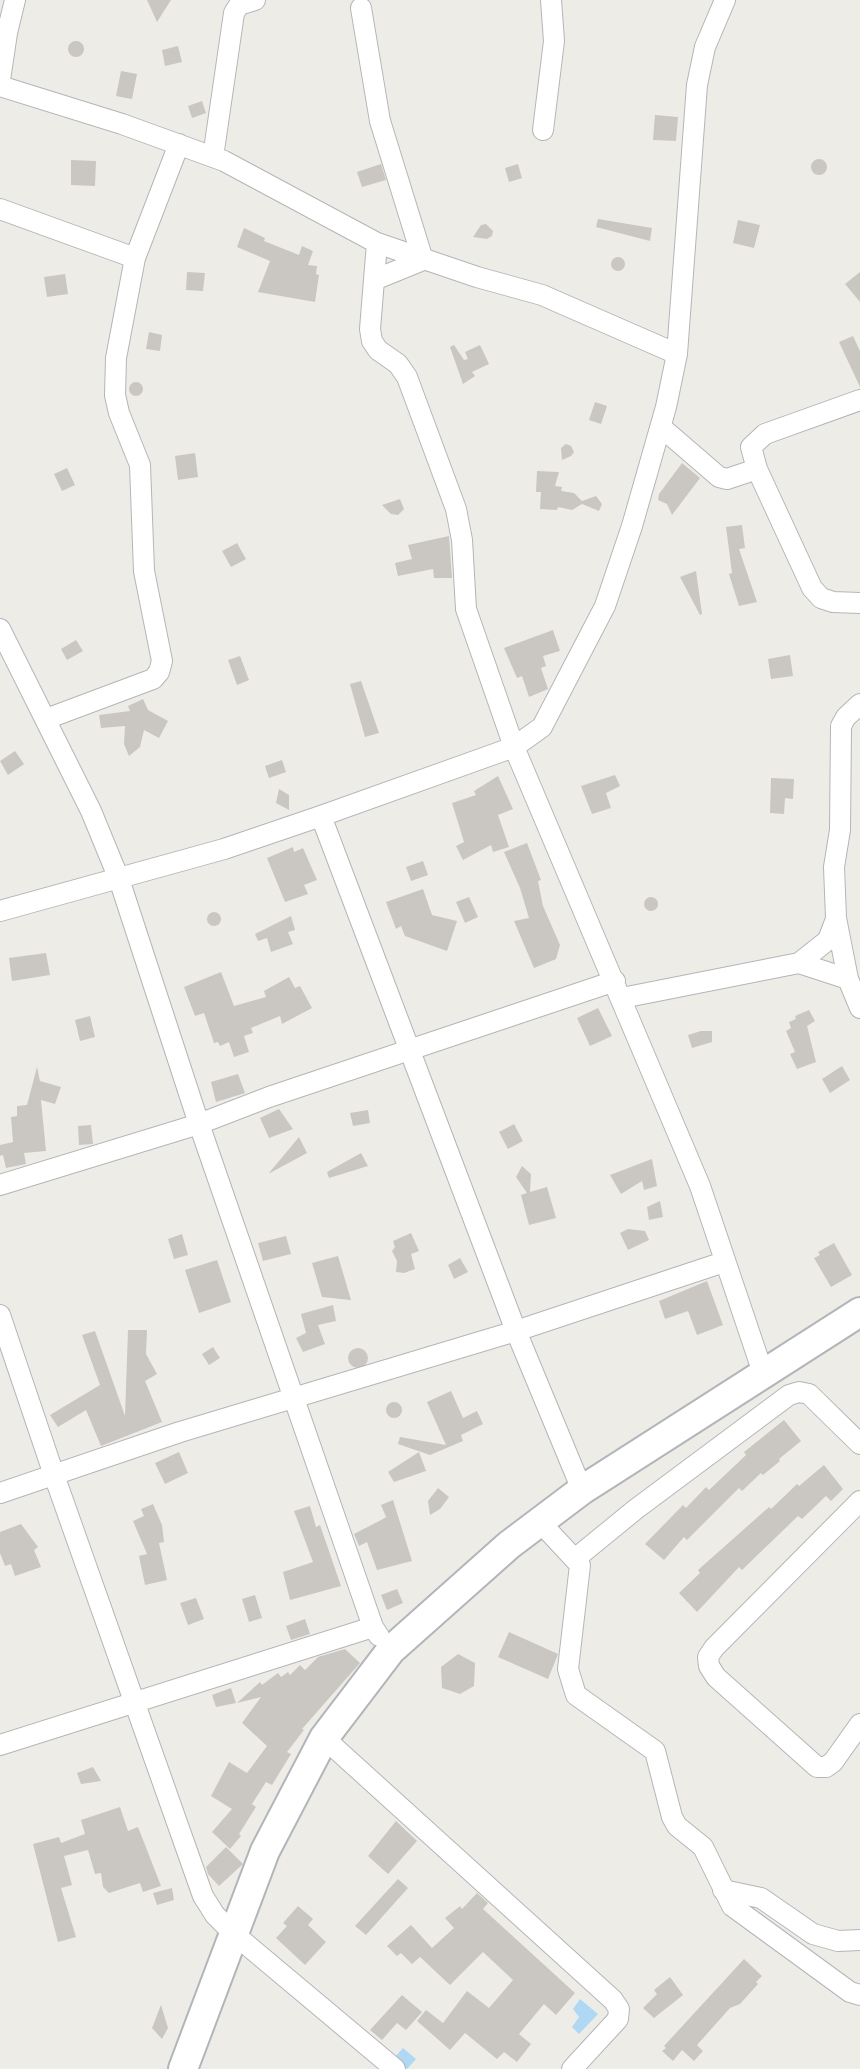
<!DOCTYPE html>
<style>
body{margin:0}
canvas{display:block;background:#eeece6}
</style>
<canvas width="860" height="2069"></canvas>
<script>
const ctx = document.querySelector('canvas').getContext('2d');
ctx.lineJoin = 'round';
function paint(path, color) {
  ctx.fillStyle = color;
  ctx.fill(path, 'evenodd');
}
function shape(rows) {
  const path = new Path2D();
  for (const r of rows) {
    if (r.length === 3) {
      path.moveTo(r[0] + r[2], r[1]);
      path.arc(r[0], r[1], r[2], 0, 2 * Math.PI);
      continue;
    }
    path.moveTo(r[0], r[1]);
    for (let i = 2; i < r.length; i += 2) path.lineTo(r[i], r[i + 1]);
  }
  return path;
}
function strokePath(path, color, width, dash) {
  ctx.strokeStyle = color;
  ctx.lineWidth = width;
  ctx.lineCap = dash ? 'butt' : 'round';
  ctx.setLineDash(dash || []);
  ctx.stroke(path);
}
paint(shape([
 [580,1999,598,2014,579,2034,572,2027,579,2017,573,2009],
 [403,2048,416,2059,407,2069,394,2058]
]), '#afd8f5');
paint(shape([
 [147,0,171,0,157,22],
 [76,49,8],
 [178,46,182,62,165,66,162,50],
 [121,71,137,74,132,99,116,96],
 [202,101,206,113,192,118,188,106],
 [655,115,678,117,676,141,653,140],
 [819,167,8],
 [71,160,96,161,95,186,71,185],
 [381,164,386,180,362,187,357,172],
 [518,164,522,178,509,182,505,168],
 [598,219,652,228,650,241,596,227],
 [738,220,760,225,754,248,733,243],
 [486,224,493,231,492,236,487,239,473,237,481,225],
 [244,228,265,238,264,241,299,255,302,246,313,251,308,265,317,266,316,274,319,275,315,302,258,292,270,261,237,247],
 [618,264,7],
 [187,272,205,273,203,291,186,290],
 [860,272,860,302,845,284],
 [65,274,68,294,47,297,44,277],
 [149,332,162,335,160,351,146,349],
 [853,336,860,351,860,387,839,342],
 [454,345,464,360,468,359,465,352,480,345,489,364,472,372,475,376,463,384,450,347],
 [136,389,7],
 [595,402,607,406,601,424,589,420],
 [566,444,571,446,574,452,571,456,562,460,561,448],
 [195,453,198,477,178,480,175,456],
 [682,463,700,478,672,515,667,504,658,500,659,494],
 [67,468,75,485,62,491,54,474],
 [537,471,559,472,555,486,562,487,561,491,574,493,582,501,596,496,602,504,599,511,582,504,572,510,558,507,557,510,540,509,541,492,536,492],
 [400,499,404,509,398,515,391,514,382,505],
 [742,525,745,548,739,549,757,602,739,606,729,574,732,573,726,527],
 [449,536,452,578,434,578,433,569,398,576,395,563,412,559,408,545],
 [237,543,246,559,231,567,222,551],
 [696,571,702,614,700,615,680,577],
 [553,630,560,651,543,656,546,666,541,668,548,689,529,697,522,676,517,678,504,648],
 [76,640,83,651,67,660,61,649],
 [790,655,793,676,771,679,768,659],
 [240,656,249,680,237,685,228,660],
 [361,681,379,733,365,737,350,684],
 [143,699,148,710,168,721,159,738,144,730,140,747,129,756,124,744,125,726,101,728,99,715,130,711,128,706],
 [15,751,24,764,8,775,0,761],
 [282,760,286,772,269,778,265,766],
 [615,775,620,786,606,793,611,808,592,814,581,786],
 [498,776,513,809,498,815,509,847,493,852,491,845,463,860,456,846,464,842,452,803,476,795,474,791],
 [771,778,794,779,793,799,785,798,784,814,770,813],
 [279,789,289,795,289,810,276,803],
 [527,843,541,880,538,881,543,906,560,945,556,959,534,968,514,921,529,918,520,888,504,852],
 [293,847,294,852,303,848,317,880,304,885,308,894,285,902,267,858],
 [423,861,428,875,411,881,406,867],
 [423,889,432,915,457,921,447,951,405,936,401,926,396,929,386,902],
 [469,897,478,917,465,923,456,902],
 [651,904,7],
 [214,919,7],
 [291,916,295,930,288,932,293,944,271,952,267,938,258,941,255,934],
 [46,953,50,975,12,981,9,958],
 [221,972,234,1006,266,997,264,991,289,977,295,988,300,986,312,1008,282,1024,280,1016,251,1028,253,1033,244,1036,249,1052,234,1057,229,1042,220,1046,218,1042,214,1043,204,1013,195,1016,184,987],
 [598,1008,612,1036,590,1046,577,1018],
 [809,1010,815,1021,807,1026,816,1062,797,1069,790,1054,795,1052,786,1031,791,1028,789,1022,796,1019,795,1016],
 [90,1016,95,1037,80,1041,75,1020],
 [701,1031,712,1031,712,1042,692,1048,688,1035],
 [842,1066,850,1080,830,1093,822,1079],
 [37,1067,40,1081,61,1087,55,1104,41,1100,46,1151,24,1153,26,1164,6,1168,3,1155,0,1156,0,1145,13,1142,11,1117,17,1116,17,1106,27,1105],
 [238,1074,245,1093,216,1102,211,1082],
 [279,1109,293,1129,269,1138,260,1118],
 [368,1110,370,1123,353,1126,350,1113],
 [514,1124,523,1141,508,1149,499,1132],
 [91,1125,93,1144,79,1145,78,1126],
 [299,1137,307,1153,270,1173,269,1173],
 [361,1153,368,1166,329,1178,327,1172],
 [652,1159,657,1186,644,1190,642,1181,621,1194,610,1175],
 [522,1166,531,1174,530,1192,547,1187,556,1218,529,1225,521,1195,527,1193,516,1177],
 [660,1201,663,1217,649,1220,647,1207],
 [628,1229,645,1231,649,1240,628,1250,620,1233],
 [411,1233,419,1251,411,1254,415,1269,404,1273,396,1272,397,1261,392,1251,395,1247,393,1241],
 [182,1234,188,1255,174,1259,168,1239],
 [286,1236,291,1254,263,1261,258,1243],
 [834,1243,852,1275,831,1287,814,1258,820,1255,818,1252],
 [338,1256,351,1300,322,1297,312,1263],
 [460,1258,468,1272,454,1279,448,1265],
 [217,1260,231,1302,199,1313,185,1270],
 [707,1281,723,1325,697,1335,688,1311,665,1319,659,1301],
 [333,1305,336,1321,318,1325,325,1344,303,1352,296,1338,306,1333,301,1314],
 [128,1330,147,1330,146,1354,157,1374,145,1381,162,1422,101,1446,86,1410,58,1427,50,1415,100,1385,82,1335,95,1331,125,1416],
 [213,1347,220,1358,209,1365,202,1354],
 [358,1358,10],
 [451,1391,463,1418,477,1411,483,1424,461,1435,463,1441,430,1455,398,1444,400,1437,446,1445,427,1402],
 [394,1410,8],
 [784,1420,801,1441,779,1459,780,1461,763,1475,761,1473,742,1491,739,1488,687,1540,684,1537,664,1560,645,1544,683,1505,686,1508,706,1487,709,1490,746,1455,744,1452],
 [179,1452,188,1473,165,1484,155,1463],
 [419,1452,426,1471,394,1482,388,1472],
 [824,1465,843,1489,831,1501,826,1496,802,1519,798,1516,742,1570,739,1567,697,1612,679,1593,700,1573,698,1570,769,1507,771,1509,797,1484,799,1486],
 [438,1488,449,1497,440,1509,430,1515,428,1501],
 [393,1500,412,1561,377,1570,367,1542,359,1546,354,1534,383,1519,386,1517,381,1505],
 [153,1504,162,1525,164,1542,159,1543,167,1580,145,1585,139,1556,147,1554,133,1521,144,1516,141,1509],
 [310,1506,316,1527,320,1525,341,1586,290,1600,283,1572,313,1562,294,1511],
 [21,1524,38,1547,34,1550,41,1567,15,1576,11,1564,5,1566,0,1553,0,1532],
 [397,1589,403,1603,387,1610,381,1595],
 [255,1595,262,1618,249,1622,242,1599],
 [196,1598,204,1619,188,1625,180,1603],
 [305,1619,310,1634,291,1640,286,1626],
 [509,1632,558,1654,548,1679,498,1657],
 [345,1649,360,1663,302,1729,304,1730,287,1752,291,1754,272,1785,266,1782,252,1804,256,1807,239,1834,241,1836,230,1849,212,1832,232,1809,211,1796,229,1762,247,1773,267,1746,242,1723,261,1697,237,1703,260,1682,262,1685,278,1673,281,1677,288,1672,290,1675,300,1665,305,1670,318,1657],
 [458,1654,475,1663,474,1686,460,1694,442,1688,441,1667],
 [231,1688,236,1703,216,1707,212,1695],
 [93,1767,101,1781,81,1784,77,1773],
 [120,1807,128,1831,138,1827,161,1886,143,1892,140,1883,109,1893,103,1887,101,1873,95,1874,88,1850,64,1856,72,1885,61,1888,76,1937,58,1942,33,1844,59,1837,61,1843,85,1834,81,1820],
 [396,1821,417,1841,388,1874,368,1856],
 [226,1847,243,1864,219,1886,208,1874,206,1867],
 [398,1879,408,1888,366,1935,355,1926],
 [172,1888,174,1900,157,1905,153,1893],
 [477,1893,488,1903,483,1909,575,1993,556,2015,544,2004,519,2034,531,2044,517,2062,504,2052,497,2059,465,2033,450,2050,417,2021,426,2010,443,2023,467,1991,489,2008,513,1980,483,1952,450,1985,420,1957,412,1964,401,1953,397,1956,387,1946,411,1925,432,1948,454,1928,445,1918,460,1906,462,1909],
 [298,1906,313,1919,308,1925,326,1942,305,1965,276,1938,287,1926,283,1923],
 [744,1959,762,1976,756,1982,758,1984,740,2004,730,2008,697,2045,703,2051,694,2061,682,2050,673,2061,662,2051,666,2048,664,2046],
 [670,1977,683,1995,654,2018,643,2008,657,1994,654,1990],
 [402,1995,422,2012,406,2030,397,2023,382,2040,370,2030],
 [161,2005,168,2028,162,2039,152,2028]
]), '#cac7c2');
const street = shape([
 [361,8,380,121,423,260,374,280],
 [0,80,7,33,15,0],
 [0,86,122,124,224,161,377,243,477,277,542,295,677,354],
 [543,130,554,41,551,0],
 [213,157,234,13,239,5,255,0],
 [0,209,135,258],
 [377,243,370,329,372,341,378,350,398,364,407,377,456,509,462,540,466,609,514,747,700,1186,763,1373],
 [860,400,765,434,751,447,757,469,812,588,821,598,833,602,860,603],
 [661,427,719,477,727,479,757,469],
 [0,629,91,811,119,879,199,1124,373,1627],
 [860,704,846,717,841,726,840,830,834,867,836,918,848,979,860,1008],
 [46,719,153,679,159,672,162,661,144,571,140,465,119,413,115,395,116,358,135,258,179,144],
 [321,816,516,1331,582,1490],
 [0,911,224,849,321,816,514,747,542,727,605,606,632,526,666,407,677,354,697,85,705,47,725,0],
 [799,963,848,979],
 [622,998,799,963,828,940,836,919],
 [0,1185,199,1124,269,1097,615,981],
 [0,1315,54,1475,203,1896,215,1915,234,1934,395,2069],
 [0,1493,180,1432,516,1331,724,1262],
 [860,1501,714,1648,708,1657,709,1666,716,1677,817,1767,826,1767,833,1762,860,1724],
 [540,1522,580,1565,568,1669,576,1695,655,1751,672,1817,677,1826,703,1847,732,1906,850,1992,860,1995],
 [576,1558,636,1509,789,1395,799,1392,809,1394,860,1444],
 [324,1738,613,2000,619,2009,618,2019,572,2069],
 [0,1745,373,1627,379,1636],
 [723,1890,761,1898,813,1934,838,1941,860,1940]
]);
const secondary = shape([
 [183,2069,265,1851,324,1738,391,1650,509,1545,582,1490,860,1312]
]);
strokePath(street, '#b3b6b9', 22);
strokePath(secondary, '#b2b5b9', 32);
strokePath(street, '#fff', 20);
strokePath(secondary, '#fff', 28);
</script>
